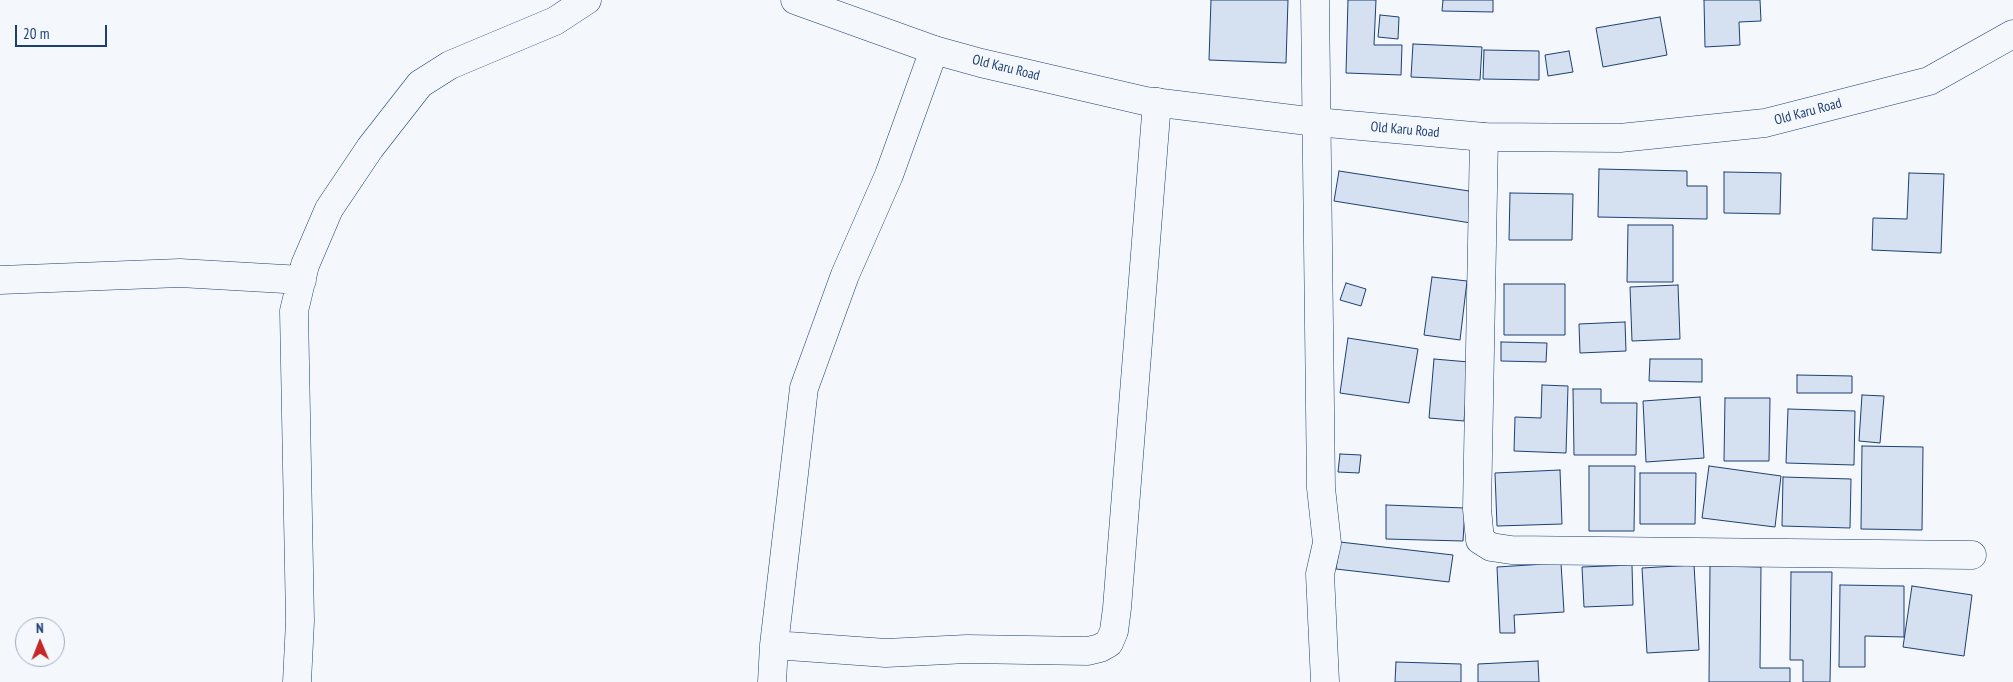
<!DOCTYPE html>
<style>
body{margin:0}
#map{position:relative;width:2013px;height:682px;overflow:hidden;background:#f4f7fb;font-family:"PT Sans Narrow",sans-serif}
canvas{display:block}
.north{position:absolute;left:15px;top:617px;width:50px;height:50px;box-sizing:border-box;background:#f4f7fb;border:1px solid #9eadc5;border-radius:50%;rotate:359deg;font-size:14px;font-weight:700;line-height:20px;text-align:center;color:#1d3f73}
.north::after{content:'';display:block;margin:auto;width:18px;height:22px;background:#c62828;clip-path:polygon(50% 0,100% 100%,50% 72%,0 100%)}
.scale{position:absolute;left:15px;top:25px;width:92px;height:22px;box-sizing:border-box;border:2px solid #1d3f73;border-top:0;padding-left:6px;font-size:15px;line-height:18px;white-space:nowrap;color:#1d3f73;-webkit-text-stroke:4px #f4f7fb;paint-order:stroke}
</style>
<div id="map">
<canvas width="2013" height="682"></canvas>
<div class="north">N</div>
<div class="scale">20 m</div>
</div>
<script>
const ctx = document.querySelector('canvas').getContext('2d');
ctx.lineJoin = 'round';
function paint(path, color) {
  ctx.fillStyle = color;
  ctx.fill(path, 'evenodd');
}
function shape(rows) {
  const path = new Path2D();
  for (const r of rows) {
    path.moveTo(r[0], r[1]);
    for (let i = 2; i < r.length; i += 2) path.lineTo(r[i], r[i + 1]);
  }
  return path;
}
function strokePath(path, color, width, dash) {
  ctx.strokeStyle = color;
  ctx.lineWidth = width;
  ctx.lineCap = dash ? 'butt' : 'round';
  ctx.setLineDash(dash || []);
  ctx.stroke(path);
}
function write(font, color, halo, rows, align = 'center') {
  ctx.font = font + ' "PT Sans Narrow",sans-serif';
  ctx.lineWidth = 4;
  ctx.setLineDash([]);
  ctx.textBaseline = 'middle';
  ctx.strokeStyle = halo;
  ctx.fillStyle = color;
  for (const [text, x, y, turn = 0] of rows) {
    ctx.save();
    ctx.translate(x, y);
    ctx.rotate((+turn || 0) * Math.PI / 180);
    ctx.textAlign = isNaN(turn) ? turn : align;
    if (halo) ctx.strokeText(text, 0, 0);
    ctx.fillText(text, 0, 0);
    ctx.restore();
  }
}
const building = shape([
 [1211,0,1288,0,1286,63,1209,60,1211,0],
 [1348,0,1376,0,1374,45,1402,45,1401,75,1346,73,1348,0],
 [1443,0,1493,0,1493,12,1442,11,1443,0],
 [1704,0,1760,0,1761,21,1739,22,1740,45,1705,47,1704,0],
 [1380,15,1399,17,1398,39,1378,37,1380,15],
 [1660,17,1667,55,1603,67,1596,28,1660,17],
 [1413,44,1482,47,1480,80,1411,77,1413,44],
 [1484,50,1539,51,1539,80,1483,79,1484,50],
 [1569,51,1573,72,1548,76,1545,55,1569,51],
 [1599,169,1687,171,1687,186,1707,186,1707,219,1598,217,1599,169],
 [1339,171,1482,193,1477,224,1334,201,1339,171],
 [1724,172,1781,173,1780,214,1724,213,1724,172],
 [1909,173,1944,174,1941,253,1872,250,1873,218,1907,219,1909,173],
 [1510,193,1573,194,1572,240,1509,240,1510,193],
 [1628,225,1673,225,1673,282,1627,282,1628,225],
 [1432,277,1467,281,1460,340,1424,335,1432,277],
 [1346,283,1366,289,1361,306,1340,300,1346,283],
 [1504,284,1565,284,1565,335,1504,335,1504,284],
 [1678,285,1680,339,1632,341,1630,287,1678,285],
 [1625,322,1626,351,1580,353,1579,324,1625,322],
 [1348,338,1418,349,1409,403,1340,393,1348,338],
 [1501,342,1547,343,1546,362,1501,361,1501,342],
 [1434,359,1469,362,1464,421,1429,418,1434,359],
 [1650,359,1702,359,1702,382,1649,381,1650,359],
 [1797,375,1852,376,1852,393,1797,393,1797,375],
 [1542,385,1568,386,1566,453,1514,451,1515,417,1541,418,1542,385],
 [1573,389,1601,389,1601,403,1637,403,1636,455,1574,455,1573,389],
 [1862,395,1884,396,1880,443,1859,441,1862,395],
 [1700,397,1704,458,1646,462,1643,401,1700,397],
 [1725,398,1770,398,1769,461,1724,461,1725,398],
 [1788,409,1855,411,1854,465,1786,463,1788,409],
 [1862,446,1923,447,1922,530,1861,529,1862,446],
 [1340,454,1361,455,1359,473,1338,472,1340,454],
 [1589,466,1635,466,1634,531,1589,531,1589,466],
 [1709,466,1781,476,1775,527,1702,518,1709,466],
 [1560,470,1562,524,1497,526,1495,473,1560,470],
 [1640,473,1696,473,1695,524,1640,524,1640,473],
 [1783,477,1851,479,1850,528,1782,526,1783,477],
 [1386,505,1465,508,1463,541,1386,539,1386,505],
 [1340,542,1453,555,1449,582,1336,569,1340,542],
 [1561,563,1564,612,1514,615,1515,633,1500,633,1497,567,1561,563],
 [1632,565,1633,605,1584,607,1582,567,1632,565],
 [1694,565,1699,650,1647,653,1642,568,1694,565],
 [1710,566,1761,567,1760,668,1790,668,1790,682,1709,682,1710,566],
 [1791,572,1832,572,1830,682,1803,682,1803,660,1790,660,1791,572],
 [1840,585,1904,586,1904,637,1865,636,1865,667,1839,667,1840,585],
 [1912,586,1972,595,1964,656,1903,647,1912,586],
 [1538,661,1539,682,1478,682,1478,664,1538,661],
 [1396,662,1461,664,1461,682,1395,682,1396,662]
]);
paint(building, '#d5e0f0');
strokePath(building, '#1d3f73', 1);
const minor = shape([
 [1315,0,1321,488,1327,543,1320,574,1325,682],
 [1484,137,1477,509,1480,540,1491,547,1511,550,1972,555],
 [0,280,180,273,302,280],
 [774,645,886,653,967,649,1088,651,1100,648,1109,643,1114,631,1117,608,1157,102],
 [297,682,300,621,294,311,305,265,329,209,370,148,420,84,450,65,555,21,587,0],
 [772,682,774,645,804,388,845,275,889,175,934,50]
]);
const primary = shape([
 [795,0,934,50,981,63,1145,101,1316,122,1484,137,1620,138,1765,123,1929,81,2013,34]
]);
strokePath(minor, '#1d3f73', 29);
strokePath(primary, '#1d3f73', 29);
strokePath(minor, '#f4f7fb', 28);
strokePath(primary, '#f4f7fb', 28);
write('14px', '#1d3f73', '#f4f7fb', [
 ["Old Karu Road",1006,68,14],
 ["Old Karu Road",1808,112,-15],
 ["Old Karu Road",1405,130,5]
]);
</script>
